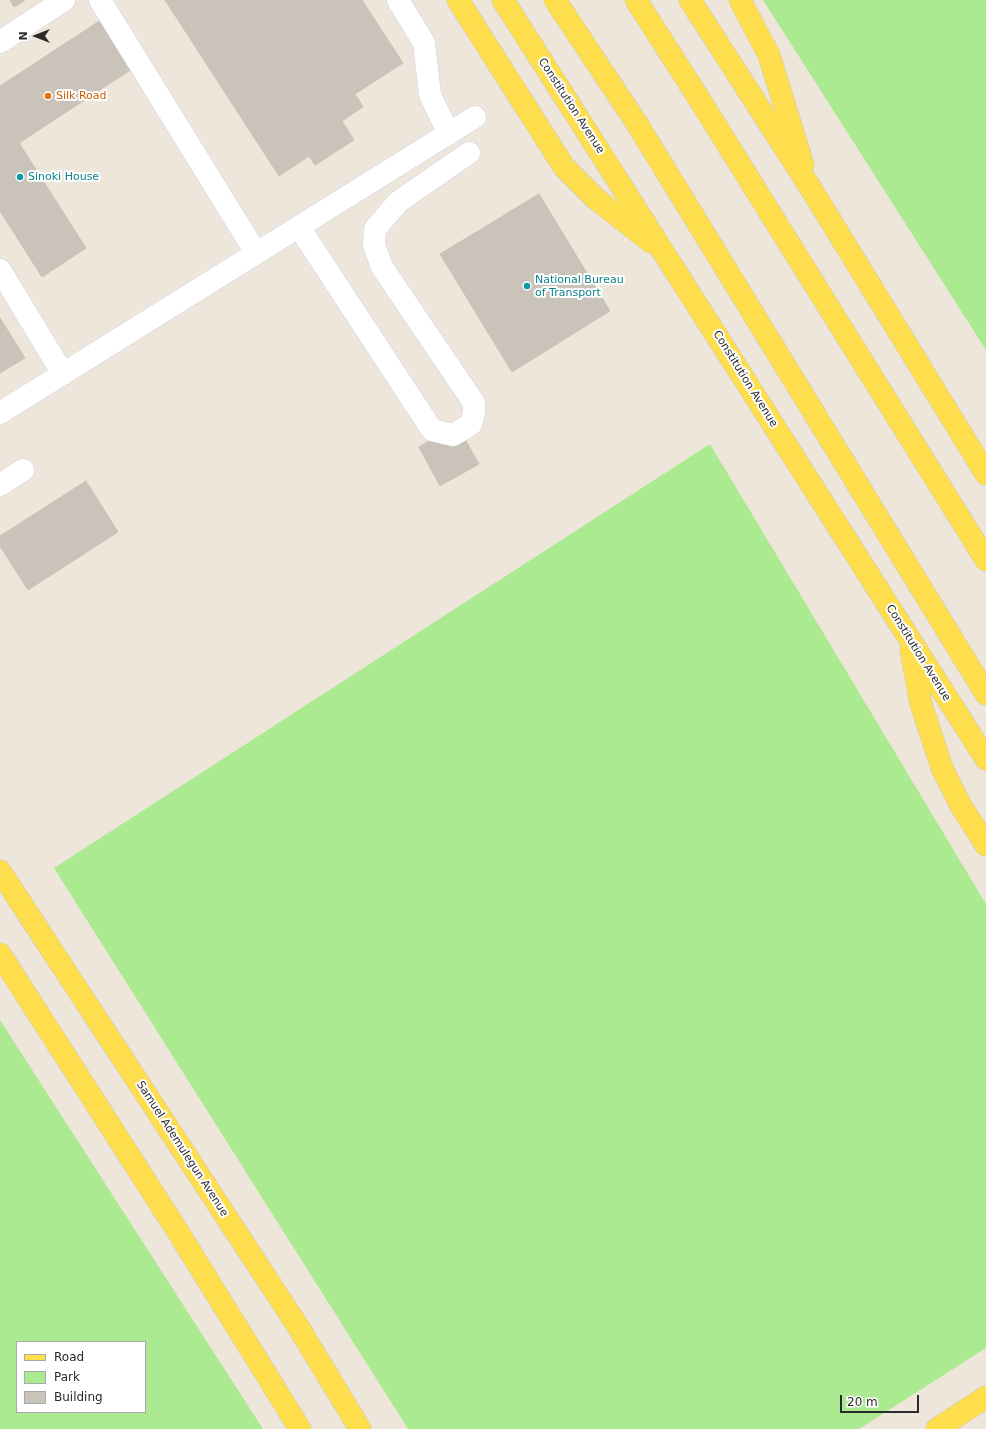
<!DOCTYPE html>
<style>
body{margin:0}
#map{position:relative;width:986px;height:1429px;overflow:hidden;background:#eee6da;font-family:"DejaVu Sans",sans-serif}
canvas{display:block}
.legend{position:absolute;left:16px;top:1341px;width:130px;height:72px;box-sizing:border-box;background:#fff;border:1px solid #aaa;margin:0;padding:5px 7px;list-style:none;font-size:12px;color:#2a2a2a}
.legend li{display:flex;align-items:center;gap:8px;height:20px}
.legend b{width:20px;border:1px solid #aaa}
.north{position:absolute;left:16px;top:16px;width:40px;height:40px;-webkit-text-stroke:3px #fff;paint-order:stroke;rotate:270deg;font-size:11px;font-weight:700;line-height:16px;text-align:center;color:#2a2a2a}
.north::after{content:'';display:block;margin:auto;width:14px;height:18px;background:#2a2a2a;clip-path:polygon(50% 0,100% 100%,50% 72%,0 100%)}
.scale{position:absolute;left:840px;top:1395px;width:79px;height:18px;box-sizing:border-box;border:2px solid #2a2a2a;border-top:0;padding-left:5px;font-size:12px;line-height:14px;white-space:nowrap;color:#2a2a2a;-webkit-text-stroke:3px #fff;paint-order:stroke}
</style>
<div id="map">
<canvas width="986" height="1429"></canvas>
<ul class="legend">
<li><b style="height:5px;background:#ffde4e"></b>Road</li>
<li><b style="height:11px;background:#abea91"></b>Park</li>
<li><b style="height:11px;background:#c9c3ba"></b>Building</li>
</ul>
<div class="north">N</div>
<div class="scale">20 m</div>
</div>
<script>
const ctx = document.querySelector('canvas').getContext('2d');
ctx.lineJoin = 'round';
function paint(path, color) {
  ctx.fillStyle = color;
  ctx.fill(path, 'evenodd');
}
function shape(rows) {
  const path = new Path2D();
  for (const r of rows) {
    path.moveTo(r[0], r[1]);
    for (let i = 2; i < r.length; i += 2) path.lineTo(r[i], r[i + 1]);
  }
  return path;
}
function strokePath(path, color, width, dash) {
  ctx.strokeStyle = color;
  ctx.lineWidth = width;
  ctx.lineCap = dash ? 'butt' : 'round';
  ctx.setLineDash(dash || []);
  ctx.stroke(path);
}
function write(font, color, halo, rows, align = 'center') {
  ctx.font = font + ' "DejaVu Sans",sans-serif';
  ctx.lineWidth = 4;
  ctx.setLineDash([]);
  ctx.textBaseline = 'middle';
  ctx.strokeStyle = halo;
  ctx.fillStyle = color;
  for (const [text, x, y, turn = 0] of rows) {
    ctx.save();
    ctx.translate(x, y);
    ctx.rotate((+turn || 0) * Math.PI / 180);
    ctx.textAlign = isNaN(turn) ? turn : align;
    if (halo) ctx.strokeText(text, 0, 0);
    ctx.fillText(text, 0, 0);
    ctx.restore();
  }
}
paint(shape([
 [763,0,986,0,986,350],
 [710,444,986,904,986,1348,859,1429,408,1429,54,868],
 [0,1020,263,1429,0,1429],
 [17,1342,145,1342,145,1412,17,1412]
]), '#abea91');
const building = shape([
 [10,0,25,0,14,7,10,0],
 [165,0,362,0,403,63,355,94,363,107,342,121,354,140,315,165,309,156,279,176,165,0],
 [101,20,132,69,19,143,86,248,42,277,0,211,0,86,101,20],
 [539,194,610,311,512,372,440,254,539,194],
 [0,318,25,358,0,373,0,318],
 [457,425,479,464,440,486,419,447,457,425],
 [86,481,118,532,28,590,0,546,0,536,86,481]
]);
paint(building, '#c9c3ba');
strokePath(building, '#c9c2b4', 1);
const minor = shape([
 [100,0,256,253],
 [398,0,424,43,430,95,449,134],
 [0,42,64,0],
 [299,227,432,430,453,435,471,424,474,413,474,403,382,267,374,245,375,229,398,202,469,153],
 [0,270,63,374],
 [0,413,475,117],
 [0,485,23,470]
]);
const major = shape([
 [458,0,564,167,595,198,651,242],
 [503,0,986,759],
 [555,0,636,122,986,694],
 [636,0,693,89,986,560],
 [690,0,810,187,986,474],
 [740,0,769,55,803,165],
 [911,650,921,704,942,768,961,806,986,845],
 [0,871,299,1328,360,1429],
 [0,954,175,1227,300,1429],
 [937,1429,986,1397]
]);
strokePath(minor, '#cfd2e4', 23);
strokePath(major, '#c8c8c8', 23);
strokePath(minor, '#fff', 22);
strokePath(major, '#ffde4e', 22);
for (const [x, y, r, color] of [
 [48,96,4,"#e8710a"],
 [20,177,4,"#0f9aa8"],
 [527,286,4,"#0f9aa8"]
]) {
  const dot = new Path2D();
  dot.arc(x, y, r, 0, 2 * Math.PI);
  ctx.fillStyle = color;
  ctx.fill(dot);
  strokePath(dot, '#fff', 1.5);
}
write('11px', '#c56008', '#fff', [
 ["Silk Road",56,96]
], 'left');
write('11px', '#2a2a2a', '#fff', [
 ["Constitution Avenue",571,106,57],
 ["Constitution Avenue",745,379,58],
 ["Constitution Avenue",918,653,58],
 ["Samuel Ademulegun Avenue",182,1149,57]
]);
write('11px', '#0d838f', '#fff', [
 ["Sinoki House",28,177],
 ["National Bureau",535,280],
 ["of Transport",535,293]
], 'left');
</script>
